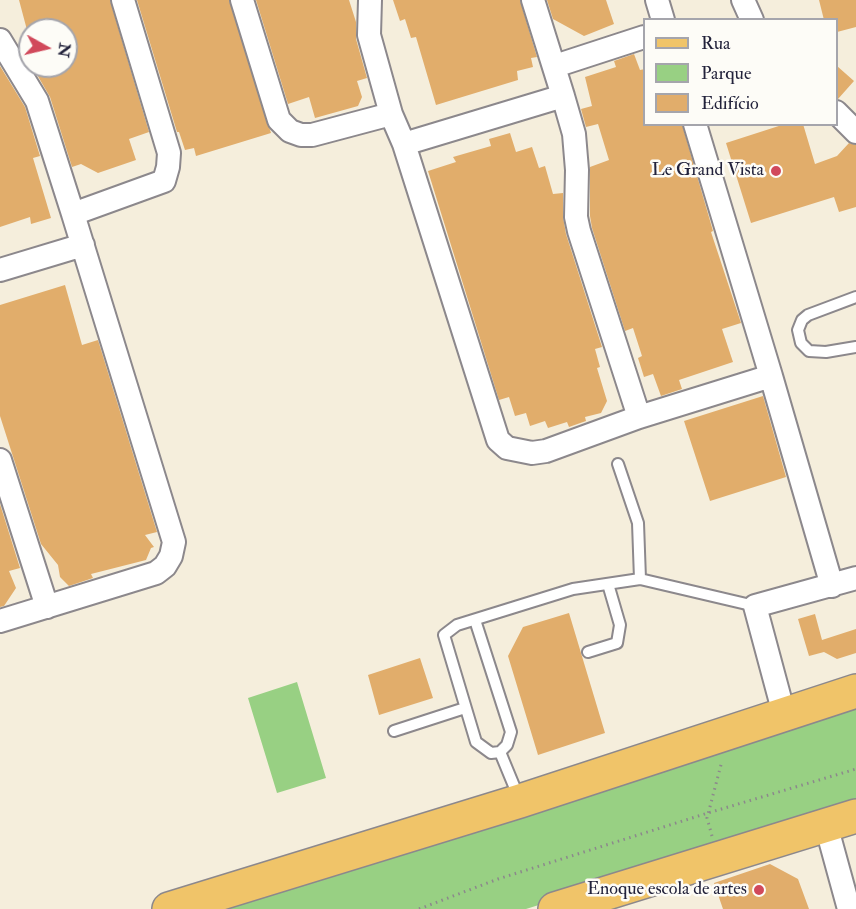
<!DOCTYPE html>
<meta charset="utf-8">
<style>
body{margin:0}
#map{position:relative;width:856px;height:909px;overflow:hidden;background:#f5eedc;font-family:"IM FELL Double Pica",serif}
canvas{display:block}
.legend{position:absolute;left:643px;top:18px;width:195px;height:108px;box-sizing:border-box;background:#fdfcf7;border:2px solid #a5a5ac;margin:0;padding:8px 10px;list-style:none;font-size:18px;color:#22223b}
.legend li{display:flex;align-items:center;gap:12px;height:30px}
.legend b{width:30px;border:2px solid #a5a5ac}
.north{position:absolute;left:18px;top:18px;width:60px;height:60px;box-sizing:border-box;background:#fdfcf7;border:2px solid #a5a5ac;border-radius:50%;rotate:98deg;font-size:16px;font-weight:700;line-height:24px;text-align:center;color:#22223b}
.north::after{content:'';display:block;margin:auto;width:21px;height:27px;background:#d1495b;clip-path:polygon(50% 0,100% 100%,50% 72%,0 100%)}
</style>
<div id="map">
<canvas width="856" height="909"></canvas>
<ul class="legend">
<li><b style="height:8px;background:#f0c469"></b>Rua</li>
<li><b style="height:16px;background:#98d083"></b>Parque</li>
<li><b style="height:16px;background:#e1ad6b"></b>Edifício</li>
</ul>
<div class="north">N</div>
</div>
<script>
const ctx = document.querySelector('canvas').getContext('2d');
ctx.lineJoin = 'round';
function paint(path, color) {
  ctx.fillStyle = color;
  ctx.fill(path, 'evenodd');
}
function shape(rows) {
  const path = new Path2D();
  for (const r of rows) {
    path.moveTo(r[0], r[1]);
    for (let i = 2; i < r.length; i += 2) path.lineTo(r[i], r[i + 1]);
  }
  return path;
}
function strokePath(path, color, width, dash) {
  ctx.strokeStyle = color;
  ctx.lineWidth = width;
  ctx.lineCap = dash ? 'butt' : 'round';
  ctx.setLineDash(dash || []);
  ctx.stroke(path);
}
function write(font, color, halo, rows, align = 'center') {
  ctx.font = font + ' "IM FELL Double Pica",serif';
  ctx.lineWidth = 5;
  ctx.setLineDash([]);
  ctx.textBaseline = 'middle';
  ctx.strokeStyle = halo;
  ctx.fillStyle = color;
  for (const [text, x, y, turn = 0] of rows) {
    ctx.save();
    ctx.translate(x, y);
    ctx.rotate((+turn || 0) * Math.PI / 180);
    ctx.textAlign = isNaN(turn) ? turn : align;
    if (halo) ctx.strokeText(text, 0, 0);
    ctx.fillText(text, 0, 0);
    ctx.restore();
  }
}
paint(shape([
 [297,682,326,778,277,793,248,698],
 [856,705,856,806,526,909,210,909,793,729]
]), '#98d083');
paint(shape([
 [19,0,110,0,149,132,129,139,136,160,98,173,81,164,72,167,50,97,32,66,66,66,66,30,27,30],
 [137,0,229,0,271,133,196,156,194,148,185,150,179,132,177,132],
 [256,0,349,0,356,22,356,39,367,78,357,81,362,97,358,106,315,118,309,97,288,104],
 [393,0,520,0,537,57,531,58,533,67,517,71,518,80,436,105,416,37,411,38,405,19,400,21],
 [547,0,606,0,614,24,584,36,553,19],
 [819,0,856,0,856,27,837,32,837,20,824,20],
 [634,54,640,70,645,69,645,124,682,124,713,231,711,232,741,323,722,329,733,362,679,380,682,389,661,396,653,374,644,377,638,358,642,356,633,328,625,331,592,228,590,216,590,167,609,160,598,124,586,127,581,109,592,106,585,77,616,67,614,61],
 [0,66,25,107,40,156,33,158,51,218,31,224,30,217,0,227],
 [837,66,854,81,838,99,837,99],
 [785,124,803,124,815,164,837,156,849,143,856,145,856,207,839,212,834,197,751,223,726,143],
 [510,133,516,152,532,147,539,168,545,166,553,194,563,193,563,217,566,234,602,347,595,349,600,367,597,368,607,401,601,413,585,417,586,421,569,427,567,422,548,428,545,421,530,426,526,413,515,416,509,397,499,400,428,171,456,162,453,157,491,146,489,139],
 [65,285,82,345,98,340,157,532,145,535,154,547,151,548,146,560,91,574,93,578,69,586,60,577,58,565,41,544,0,416,0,305],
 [763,396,786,477,710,501,684,421],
 [0,504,20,568,9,571,16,588,4,606,0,607],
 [569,613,605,733,538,755,508,656,523,627],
 [815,614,822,640,856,629,856,653,837,659,824,652,809,656,798,619],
 [420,658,433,698,379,715,368,675],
 [770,864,798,879,809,909,723,909,714,883]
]), '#e1ad6b');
const lane = shape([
 [856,297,808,315,802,320,798,330,801,343,809,351,826,352,856,347],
 [618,464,638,523,640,579],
 [475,620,511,732,507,745,500,752,491,753,476,742,444,635,457,625,573,589,640,579,755,606],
 [588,652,617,643,620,625,608,584],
 [394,731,465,708],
 [500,752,519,798]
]);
const street = shape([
 [242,0,279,120,290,131,301,135,312,135,391,114],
 [370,0,369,35,391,114,404,144,498,440,507,448,532,453,546,451,639,417,771,376,695,124],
 [533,0,563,96],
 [657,0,663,20],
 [743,0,752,20],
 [0,40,37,101,73,214],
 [555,66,644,37],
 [836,112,856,132],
 [404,144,563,96,574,134,577,170,576,217,579,231,639,417],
 [0,270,83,245],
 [771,376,832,586],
 [0,460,47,607],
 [0,621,156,573,165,566,171,556,174,542,73,214,164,181,168,167,169,153,123,0],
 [784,714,755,606,856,578],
 [826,825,849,909]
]);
const primary = shape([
 [169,909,520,801,856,691],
 [555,909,856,816]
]);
strokePath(lane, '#8c888c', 14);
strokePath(street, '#8c888c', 26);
strokePath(primary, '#8c888c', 36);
strokePath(shape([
 [712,836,707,818,722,761],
 [419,909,498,879,708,813,856,769]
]), '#8c888c', 3, [1.5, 4.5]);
strokePath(lane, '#fff', 10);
strokePath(street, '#fff', 22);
strokePath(primary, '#f0c469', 33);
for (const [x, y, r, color] of [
 [776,171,6,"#d1495b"],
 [759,890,6,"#d1495b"]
]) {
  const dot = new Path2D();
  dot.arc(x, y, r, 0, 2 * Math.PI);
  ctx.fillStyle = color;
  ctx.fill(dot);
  strokePath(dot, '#fdfcf7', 2);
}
write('18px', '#22223b', '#fdfcf7', [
 ["Le Grand Vista",764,171],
 ["Enoque escola de artes",747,890]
], 'right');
</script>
